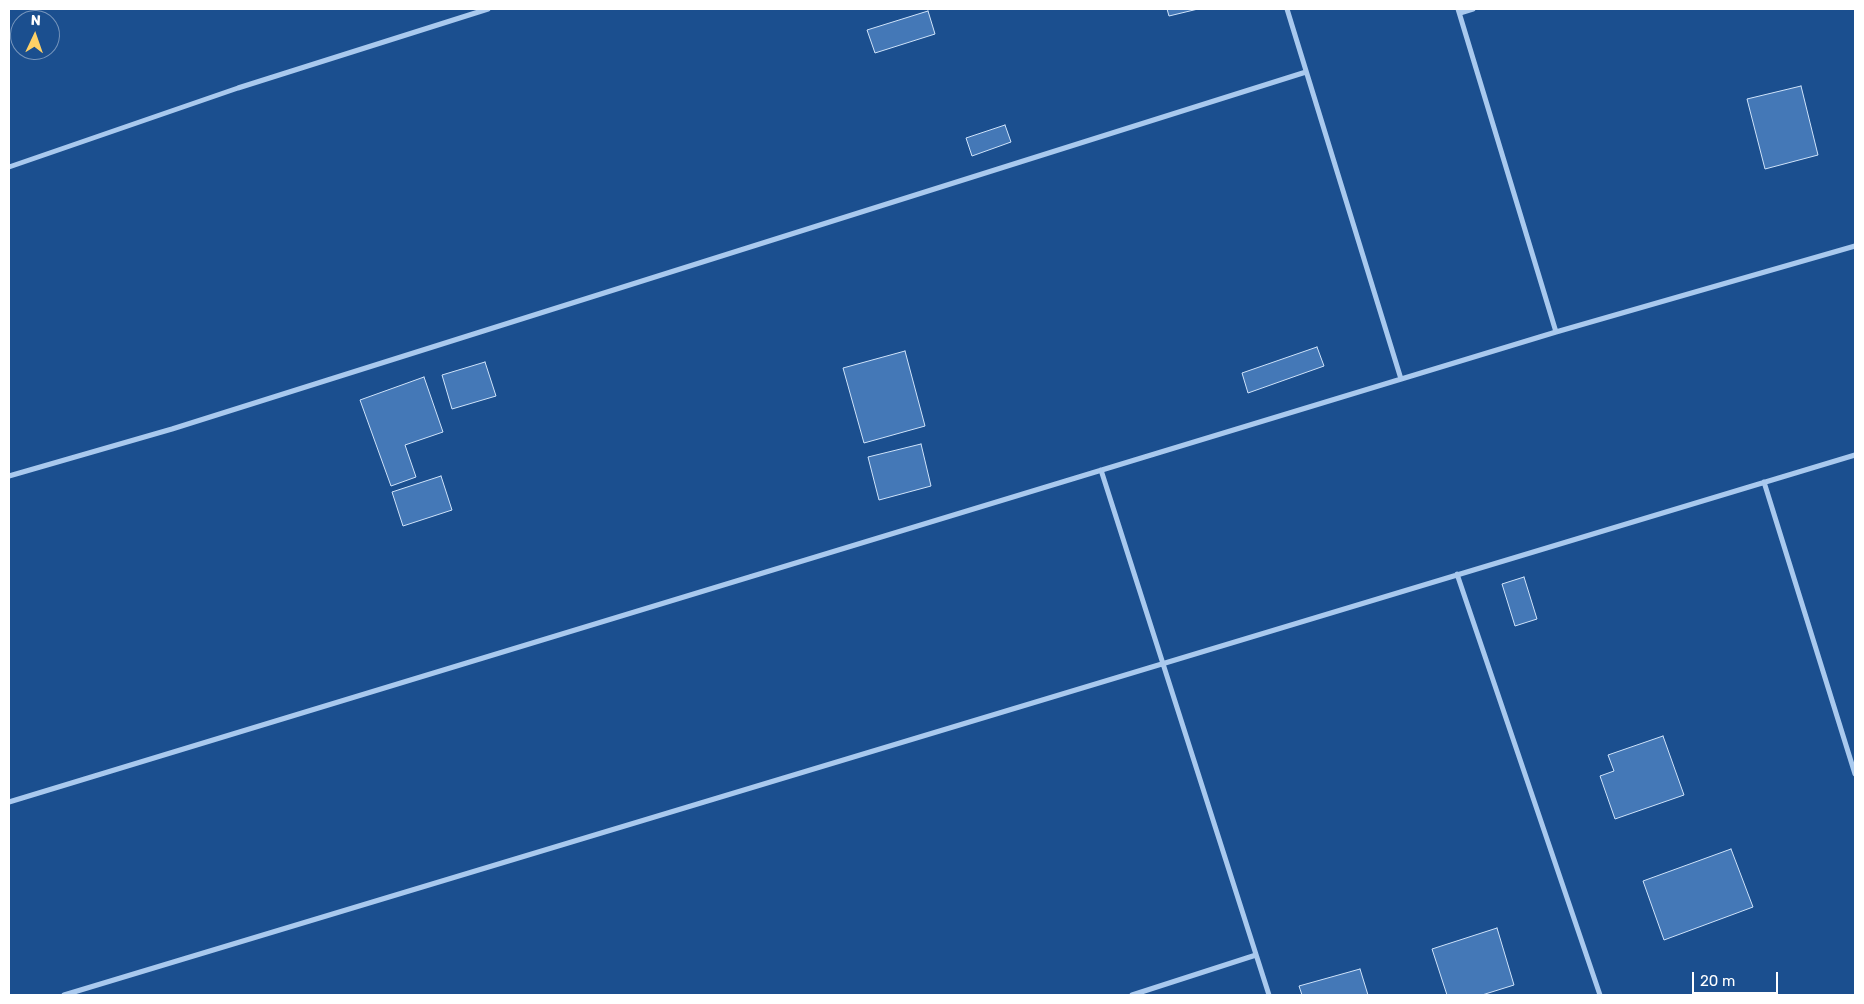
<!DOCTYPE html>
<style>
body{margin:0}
#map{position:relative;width:1864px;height:1004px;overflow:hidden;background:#1b4f8f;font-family:Rubik,sans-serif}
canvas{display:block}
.frame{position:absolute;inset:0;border:10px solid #fff;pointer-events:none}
.north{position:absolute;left:10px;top:10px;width:50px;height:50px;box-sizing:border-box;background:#1b4f8f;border:1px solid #7695bc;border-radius:50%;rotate:3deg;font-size:14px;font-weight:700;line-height:20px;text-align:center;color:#fff}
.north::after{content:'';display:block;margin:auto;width:18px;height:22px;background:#ffd166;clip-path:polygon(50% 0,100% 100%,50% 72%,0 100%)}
.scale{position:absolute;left:1692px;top:972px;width:86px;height:22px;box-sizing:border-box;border:2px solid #fff;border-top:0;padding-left:6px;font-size:15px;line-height:18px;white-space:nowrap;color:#fff;-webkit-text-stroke:4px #1b4f8f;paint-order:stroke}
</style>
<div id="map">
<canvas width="1864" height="1004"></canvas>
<div class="frame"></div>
<div class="north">N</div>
<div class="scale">20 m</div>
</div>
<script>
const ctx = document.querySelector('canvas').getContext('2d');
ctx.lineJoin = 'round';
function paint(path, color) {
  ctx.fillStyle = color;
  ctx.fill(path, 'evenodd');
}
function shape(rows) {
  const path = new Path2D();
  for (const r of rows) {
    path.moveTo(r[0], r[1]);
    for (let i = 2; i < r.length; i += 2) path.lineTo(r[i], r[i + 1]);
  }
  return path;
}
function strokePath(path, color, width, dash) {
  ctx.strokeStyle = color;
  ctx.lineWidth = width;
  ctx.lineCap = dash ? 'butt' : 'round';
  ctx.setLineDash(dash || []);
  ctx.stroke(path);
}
const building = shape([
 [1167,9,1198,9,1169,16,1167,9],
 [928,11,935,34,875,53,867,30,928,11],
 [1801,86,1818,155,1765,169,1747,99,1801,86],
 [1005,125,1011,142,972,156,966,138,1005,125],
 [1317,347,1324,366,1248,393,1242,373,1317,347],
 [905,351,925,426,864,443,843,368,905,351],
 [485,362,496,396,452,409,442,375,485,362],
 [424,377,443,432,405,445,416,477,391,486,360,400,424,377],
 [921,444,931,486,879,500,868,457,921,444],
 [441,476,452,510,403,526,392,492,441,476],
 [1524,577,1537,619,1515,626,1502,584,1524,577],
 [1663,736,1684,795,1615,819,1600,776,1614,771,1608,755,1663,736],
 [1731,849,1753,907,1664,940,1643,881,1731,849],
 [1497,928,1514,985,1482,995,1447,995,1432,949,1497,928],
 [1360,969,1368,995,1302,995,1299,986,1360,969]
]);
paint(building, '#4478b7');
strokePath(building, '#cfe3fa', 1);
strokePath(shape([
 [1287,9,1401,379],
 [1458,9,1556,332],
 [1460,13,1473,9],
 [9,167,238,88,488,9],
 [1101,470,1269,995],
 [9,476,172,429,1306,72],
 [1764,482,1855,774],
 [1457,574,1600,995],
 [9,802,1556,332,1855,246],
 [64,995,1855,455],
 [1132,995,1256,955]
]), '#a9c9ee', 5);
</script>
